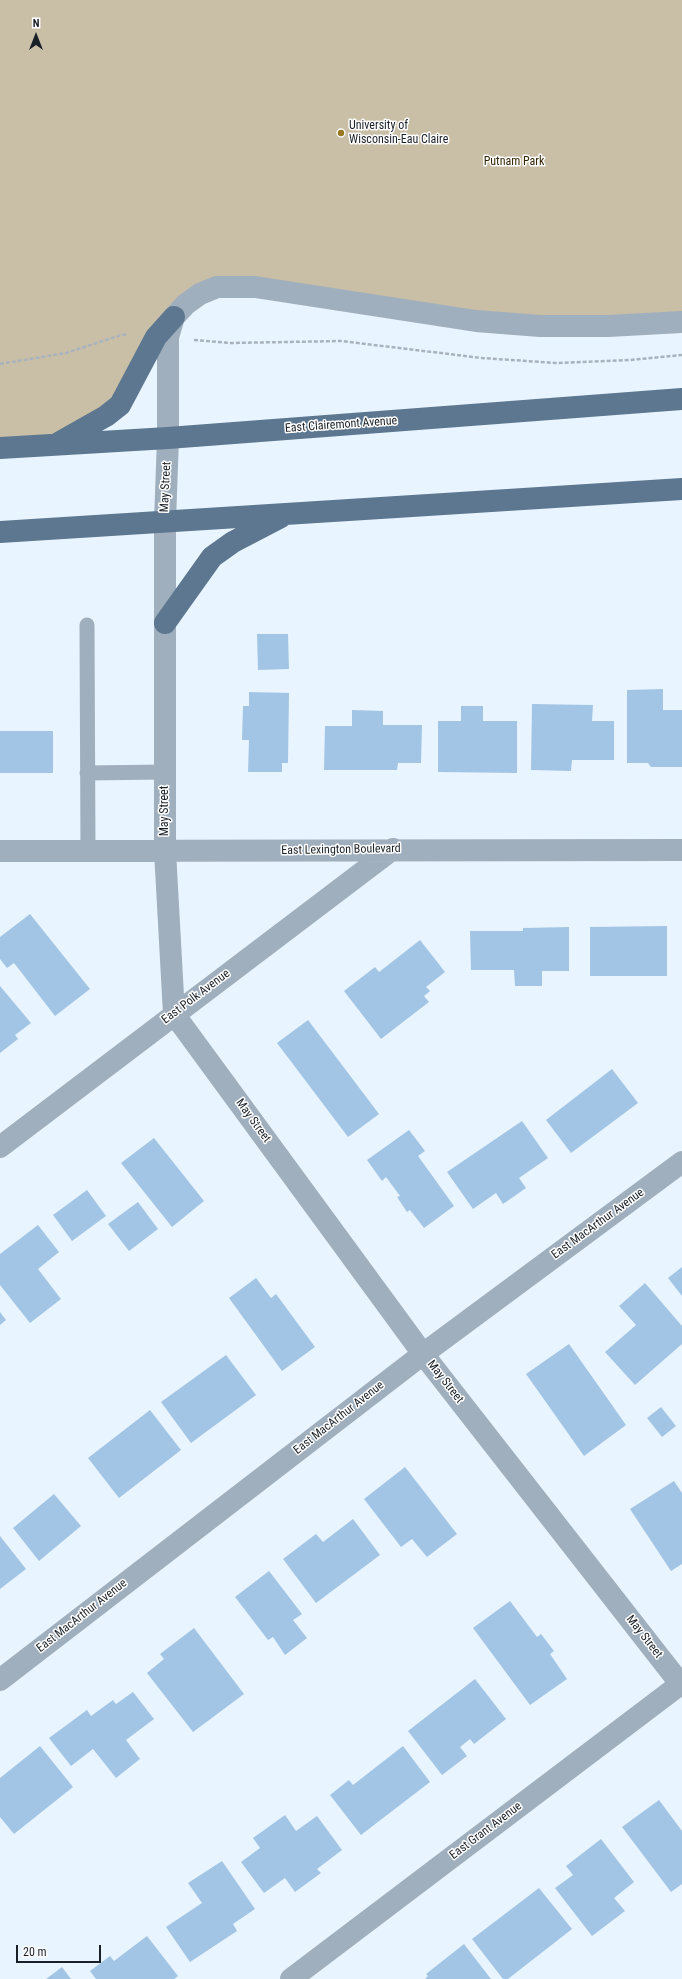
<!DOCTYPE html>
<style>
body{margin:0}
#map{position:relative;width:682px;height:1979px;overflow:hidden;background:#e8f4ff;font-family:"Roboto Condensed",sans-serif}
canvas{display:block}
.north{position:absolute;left:16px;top:16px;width:40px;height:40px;-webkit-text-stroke:3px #fff;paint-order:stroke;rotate:0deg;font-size:11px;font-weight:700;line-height:16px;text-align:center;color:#192027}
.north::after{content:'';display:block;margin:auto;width:14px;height:18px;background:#192027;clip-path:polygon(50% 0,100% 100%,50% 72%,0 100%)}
.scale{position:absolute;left:16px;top:1945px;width:85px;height:18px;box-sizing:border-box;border:2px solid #192027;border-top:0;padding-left:5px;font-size:12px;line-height:14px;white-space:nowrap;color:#192027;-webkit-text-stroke:3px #fff;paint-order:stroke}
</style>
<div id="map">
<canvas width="682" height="1979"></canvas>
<div class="north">N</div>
<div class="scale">20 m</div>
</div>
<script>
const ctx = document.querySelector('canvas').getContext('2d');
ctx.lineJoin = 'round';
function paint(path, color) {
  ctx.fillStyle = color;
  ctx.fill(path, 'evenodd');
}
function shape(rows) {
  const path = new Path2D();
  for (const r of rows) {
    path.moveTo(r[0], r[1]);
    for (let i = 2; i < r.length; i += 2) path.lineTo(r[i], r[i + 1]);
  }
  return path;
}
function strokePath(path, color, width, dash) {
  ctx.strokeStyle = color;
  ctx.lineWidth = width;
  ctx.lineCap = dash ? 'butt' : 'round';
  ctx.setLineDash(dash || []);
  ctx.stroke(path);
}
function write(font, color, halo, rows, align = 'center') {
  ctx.font = font + ' "Roboto Condensed",sans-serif';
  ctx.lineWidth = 3;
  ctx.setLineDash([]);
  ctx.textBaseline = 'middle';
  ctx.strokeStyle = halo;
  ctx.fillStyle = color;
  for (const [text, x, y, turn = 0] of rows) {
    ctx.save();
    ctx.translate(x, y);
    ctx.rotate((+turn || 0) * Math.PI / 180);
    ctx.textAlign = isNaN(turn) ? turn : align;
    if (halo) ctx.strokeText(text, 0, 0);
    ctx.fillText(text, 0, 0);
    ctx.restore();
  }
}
paint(shape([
 [0,0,682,0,682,322,608,326,255,287,199,294,120,405,56,444,0,446]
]), '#c9bea6');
paint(shape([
 [257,634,288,634,289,669,258,670],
 [663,689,663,710,682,710,682,767,651,767,648,763,627,763,627,690],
 [249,692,289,693,288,763,282,763,282,772,248,772,249,740,242,740,243,706,249,706],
 [532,704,593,705,592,721,614,721,614,760,572,760,571,771,531,770],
 [461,706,483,706,483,721,517,721,517,773,438,772,438,721,461,721],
 [352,710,383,711,383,725,422,725,421,763,398,763,397,770,324,770,325,726,352,726],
 [0,731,53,731,53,773,0,773],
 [30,914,90,989,55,1016,14,963,7,968,0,959,0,937],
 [667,926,667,976,590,976,590,927],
 [569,927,569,971,542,971,542,986,515,986,514,970,471,970,470,931,523,931,523,928],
 [420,940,445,972,426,987,430,991,424,996,429,1002,381,1039,344,991,375,967,379,972],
 [0,986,31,1023,15,1035,18,1039,0,1053],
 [308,1020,379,1114,348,1137,277,1043],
 [612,1069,638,1103,571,1153,546,1120],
 [522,1121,548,1158,519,1178,526,1188,503,1204,496,1193,473,1209,447,1172],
 [409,1130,425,1151,418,1156,454,1206,424,1228,410,1210,407,1212,397,1197,400,1196,386,1177,382,1181,367,1160],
 [154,1138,204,1201,172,1227,121,1163],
 [87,1190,106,1216,72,1241,53,1215],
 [138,1202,158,1229,129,1251,108,1224],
 [38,1225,59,1252,38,1269,61,1299,30,1323,0,1285,0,1254],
 [682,1267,682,1296,668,1278],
 [256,1278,271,1298,276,1294,315,1347,282,1371,229,1298],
 [645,1283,682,1326,682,1344,635,1385,605,1352,636,1325,619,1306],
 [0,1312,6,1320,0,1325],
 [569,1344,626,1425,584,1456,526,1374],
 [226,1355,256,1395,191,1443,161,1402],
 [661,1407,676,1426,662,1437,647,1418],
 [150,1410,181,1450,119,1498,88,1458],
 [405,1467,457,1534,427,1557,412,1539,401,1547,364,1499],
 [674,1481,682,1493,682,1564,671,1571,630,1509],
 [54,1494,81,1526,39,1561,13,1528],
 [353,1519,380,1555,316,1603,283,1559,316,1534,323,1542],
 [0,1536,26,1569,0,1589],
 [269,1571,302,1614,293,1620,307,1638,285,1655,273,1637,268,1640,235,1597],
 [510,1601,537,1637,541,1634,554,1651,550,1654,567,1679,530,1705,473,1628],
 [194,1628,244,1694,193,1732,147,1673,164,1659,160,1654],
 [475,1679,506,1719,474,1744,470,1739,460,1747,467,1756,442,1775,408,1731],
 [133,1692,154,1719,126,1740,140,1759,116,1778,93,1749,71,1766,49,1738,87,1710,91,1716,113,1700,116,1704],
 [40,1746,73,1787,14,1834,0,1817,0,1778],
 [403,1746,430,1782,361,1835,330,1795,349,1780,353,1785],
 [659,1800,682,1831,682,1884,671,1892,622,1827],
 [285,1815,296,1831,317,1816,342,1850,317,1869,321,1873,295,1892,285,1878,264,1893,241,1862,260,1848,253,1838],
 [601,1839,634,1882,614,1898,625,1911,592,1936,555,1888,573,1875,566,1866],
 [222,1861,255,1909,233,1924,237,1931,190,1962,166,1927,202,1903,188,1883],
 [539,1888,572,1929,508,1979,503,1979,472,1939],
 [147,1936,178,1976,174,1979,96,1979,90,1971,110,1956,114,1961],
 [464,1944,491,1979,425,1979,428,1976,426,1974],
 [62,1967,71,1979,46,1979]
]), '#a3c5e5');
strokePath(shape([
 [194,340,231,343,341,341,482,358,556,363,630,360,682,355],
 [0,364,66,353,118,336,128,334]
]), '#a9b3bd', 2.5, [4, 2]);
strokePath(shape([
 [87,625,88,851],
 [87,773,165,772]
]), '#a0afbd', 15);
strokePath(shape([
 [682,322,608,326,540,326,476,321,255,287,217,287,200,294,186,304,174,317,168,337,168,438,165,521,165,851,174,1014,423,1354,682,1686],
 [0,851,682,850],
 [0,1147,393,849],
 [0,1680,423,1354,682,1162],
 [291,1979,682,1683]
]), '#a0afbd', 22);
strokePath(shape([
 [60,442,106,416,120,405,156,337,174,317],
 [0,448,168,438,682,399],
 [0,532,682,489],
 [165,623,212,557,233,542,281,517]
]), '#5c778f', 22);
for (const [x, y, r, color] of [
 [341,133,4,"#987821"]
]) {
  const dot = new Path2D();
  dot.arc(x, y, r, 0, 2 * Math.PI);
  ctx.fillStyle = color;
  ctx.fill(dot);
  strokePath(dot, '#fff', 1.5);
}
write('12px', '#192027', '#fff', [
 ["University of",349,126],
 ["Wisconsin-Eau Claire",349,140]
], 'left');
write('12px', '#342704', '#fff', [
 ["Putnam Park",514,162]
]);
write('12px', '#192027', '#fff', [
 ["East Clairemont Avenue",341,425,-4],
 ["May Street",166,487,-87],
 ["May Street",165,811,-90],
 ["East Lexington Boulevard",341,850,-1],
 ["East Polk Avenue",196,997,-37],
 ["May Street",253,1121,54],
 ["East MacArthur Avenue",598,1224,-36],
 ["May Street",445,1382,52],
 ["East MacArthur Avenue",339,1418,-38],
 ["East MacArthur Avenue",82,1616,-38],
 ["May Street",644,1637,52],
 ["East Grant Avenue",486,1831,-37]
]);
</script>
